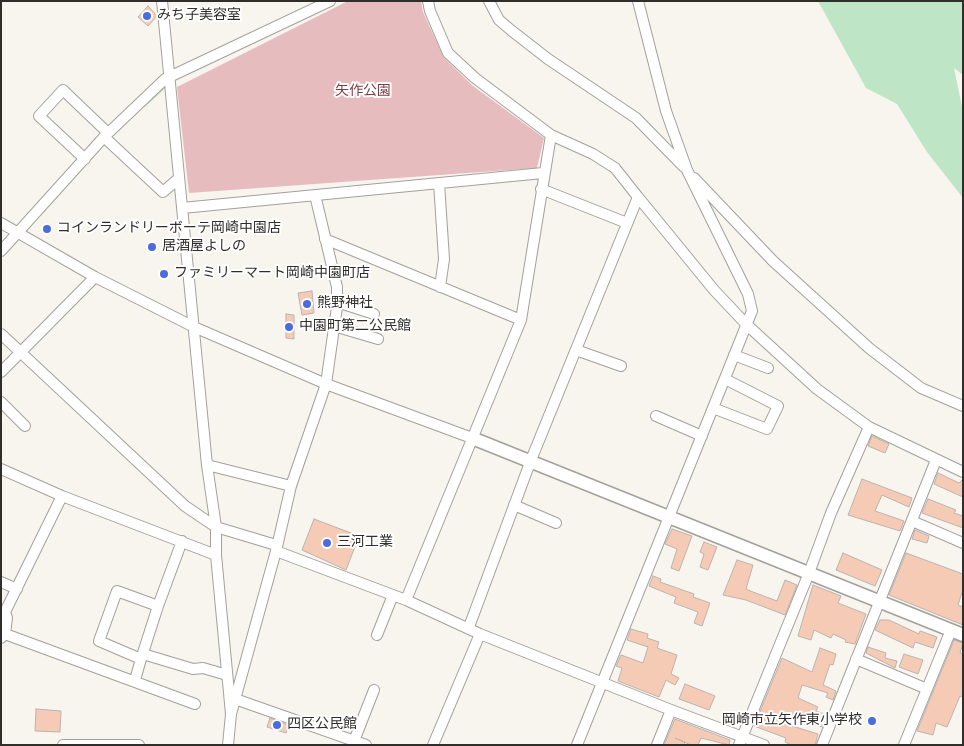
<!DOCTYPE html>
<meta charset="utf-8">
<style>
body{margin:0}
#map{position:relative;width:964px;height:746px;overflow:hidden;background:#f8f4ee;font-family:Overpass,sans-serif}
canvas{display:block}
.frame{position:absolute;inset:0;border:2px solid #2f2e2b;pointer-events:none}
</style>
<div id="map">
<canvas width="964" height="746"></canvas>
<div class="frame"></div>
</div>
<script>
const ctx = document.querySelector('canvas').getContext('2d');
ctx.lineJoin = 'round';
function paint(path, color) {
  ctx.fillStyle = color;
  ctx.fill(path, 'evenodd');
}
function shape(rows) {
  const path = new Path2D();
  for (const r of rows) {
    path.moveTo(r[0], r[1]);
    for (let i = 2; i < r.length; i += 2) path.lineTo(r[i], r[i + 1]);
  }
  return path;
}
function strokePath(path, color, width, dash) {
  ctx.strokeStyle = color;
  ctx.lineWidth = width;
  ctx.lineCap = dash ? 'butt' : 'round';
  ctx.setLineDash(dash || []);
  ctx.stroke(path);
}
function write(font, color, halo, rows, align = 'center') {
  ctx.font = font + ' Overpass,"Noto Sans JP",sans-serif';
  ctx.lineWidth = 4;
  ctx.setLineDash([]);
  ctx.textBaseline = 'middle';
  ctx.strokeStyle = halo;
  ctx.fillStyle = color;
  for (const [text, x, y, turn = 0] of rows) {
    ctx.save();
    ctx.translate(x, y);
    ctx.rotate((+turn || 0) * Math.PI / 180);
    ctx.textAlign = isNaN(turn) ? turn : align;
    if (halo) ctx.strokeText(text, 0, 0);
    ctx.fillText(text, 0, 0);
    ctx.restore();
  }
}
paint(shape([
 [348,1,421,1,423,12,444,58,473,86,544,138,537,168,189,193,177,87]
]), '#e7bcbf');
paint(shape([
 [818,1,963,1,963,75,954,68,963,112,963,198,927,152,897,104,866,88]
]), '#bfe5c7');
strokePath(shape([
 [144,106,165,87]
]), '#bfe5c7', 2.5);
const building = shape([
 [148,6,157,16,148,26,138,17,148,6],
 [312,291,314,313,302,315,298,293,312,291],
 [286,314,294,315,294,339,286,338,286,314],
 [872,436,889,444,885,453,868,446,872,436],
 [938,473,959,483,963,479,963,497,934,484,938,473],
 [862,479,912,498,909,507,882,495,875,511,904,521,900,531,848,515,862,479],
 [928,499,956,510,954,513,963,516,963,528,922,513,928,499],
 [314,519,359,536,346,570,302,550,314,519],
 [672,529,692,536,679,571,671,568,677,549,665,544,672,529],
 [915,530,929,536,927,543,912,539,915,530],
 [704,542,717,547,708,570,700,567,704,554,700,552,704,542],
 [843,553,882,570,875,586,836,570,843,553],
 [906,553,963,574,963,589,958,605,963,607,963,625,889,595,906,553],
 [737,560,753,565,746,589,753,592,777,601,785,580,797,585,785,615,746,600,723,595,737,560],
 [653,576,661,579,660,582,694,594,693,597,710,603,702,626,694,623,698,612,674,603,676,597,649,586,653,576],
 [813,585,841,596,838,603,866,614,855,644,845,642,846,640,833,634,831,638,814,630,811,640,798,636,813,585],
 [880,620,889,620,919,634,920,631,937,637,933,648,915,642,913,648,875,630,880,620],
 [631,629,648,634,647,638,659,642,657,648,677,655,671,674,679,678,675,685,666,680,659,697,618,681,622,668,616,666,621,655,643,663,648,647,627,640,631,629],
 [954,640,963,643,960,653,963,654,963,697,960,696,947,727,936,723,933,735,917,731,954,640],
 [868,647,886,653,885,658,897,661,895,668,866,653,868,647],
 [820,648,836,654,833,665,830,664,823,685,836,691,833,700,826,697,828,693,802,685,798,698,818,707,816,711,827,715,822,727,815,725,817,719,796,710,789,725,818,734,815,745,791,745,785,742,786,738,754,726,782,658,812,672,820,648],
 [904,654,923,660,918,674,899,667,904,654],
 [685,684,715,696,709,710,679,699,685,684],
 [36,709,61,711,60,732,35,731,36,709],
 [270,718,289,725,286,733,267,727,270,718],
 [675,719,730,740,729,745,701,738,698,745,691,745,675,738,685,742,684,745,664,745,675,719]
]);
paint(building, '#f6cbb6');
strokePath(building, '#bab3b0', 1);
const minor = shape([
 [162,1,207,465,216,527,216,555,231,714],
 [428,1,430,11,448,53,475,78,551,135,593,154,615,168,638,197,531,460,469,627],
 [489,1,499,20,512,31,548,59,636,118,684,167],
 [104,137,163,192,179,178],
 [85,159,39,116,63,90,108,133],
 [694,178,773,261,869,348,921,388,963,406],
 [439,183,444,259,440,287],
 [541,189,627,223],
 [638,197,714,290,746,324,817,389,869,427,963,472],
 [182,208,543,173],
 [1,223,95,277,194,327,326,384,472,438],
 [325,239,521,320],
 [1,251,104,137,165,79,330,1],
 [337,302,374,314],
 [334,326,378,339],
 [1,334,185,506,216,527,276,545],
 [576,350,621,366],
 [734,355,768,368],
 [1,372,95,277],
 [1,402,25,426],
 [713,408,767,429,778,406,725,379],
 [656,416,702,436],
 [207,465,291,486],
 [1,469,62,496,216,555],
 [514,505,556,523],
 [912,521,963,543],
 [276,551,406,600,480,634,671,710,764,745],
 [1,582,17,589],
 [406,600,521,320,551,135],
 [5,634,195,704],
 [377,635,393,595],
 [1,638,5,634,7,618,5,612,62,496],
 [143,654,193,669,203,668,227,675],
 [141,659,158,606],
 [856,659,927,689,904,745],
 [135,680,141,659,99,641,117,591,158,606,182,541],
 [927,689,951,630],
 [235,699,366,745],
 [354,741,374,690],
 [63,745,139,745],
 [228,745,231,714,276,551,291,486,326,384,337,307,337,287,315,195],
 [433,745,480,634],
 [577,745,752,311,748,294,687,170,666,111,638,1],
 [657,745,671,710],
 [739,745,809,573,831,513,869,427],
 [822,745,936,460]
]);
const tertiary = shape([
 [472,438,963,635]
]);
strokePath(minor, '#a4a09b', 12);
strokePath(tertiary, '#a4a09b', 15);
strokePath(minor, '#fff', 10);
strokePath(tertiary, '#fff', 12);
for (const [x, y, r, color] of [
 [147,16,5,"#4c6bdf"],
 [47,229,5,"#4c6bdf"],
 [152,247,5,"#4c6bdf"],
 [164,274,5,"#4c6bdf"],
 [307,304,5,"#4c6bdf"],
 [289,327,5,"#4c6bdf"],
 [327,543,5,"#4c6bdf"],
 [872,721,5,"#4c6bdf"],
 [277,725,5,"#4c6bdf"]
]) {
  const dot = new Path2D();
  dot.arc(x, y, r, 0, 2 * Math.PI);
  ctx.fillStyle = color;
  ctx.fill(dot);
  strokePath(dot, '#fff', 2);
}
write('14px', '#2f2e2b', '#fff', [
 ["みち子美容室",157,16],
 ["コインランドリーボーテ岡崎中園店",57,229],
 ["居酒屋よしの",162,247],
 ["ファミリーマート岡崎中園町店",174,274],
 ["熊野神社",317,304],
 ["中園町第二公民館",299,327],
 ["三河工業",337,543],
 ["岡崎市立矢作東小学校",862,721,"right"],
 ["四区公民館",287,725]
], 'left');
write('14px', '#7b3d45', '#fff', [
 ["矢作公園",363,92]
]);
</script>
